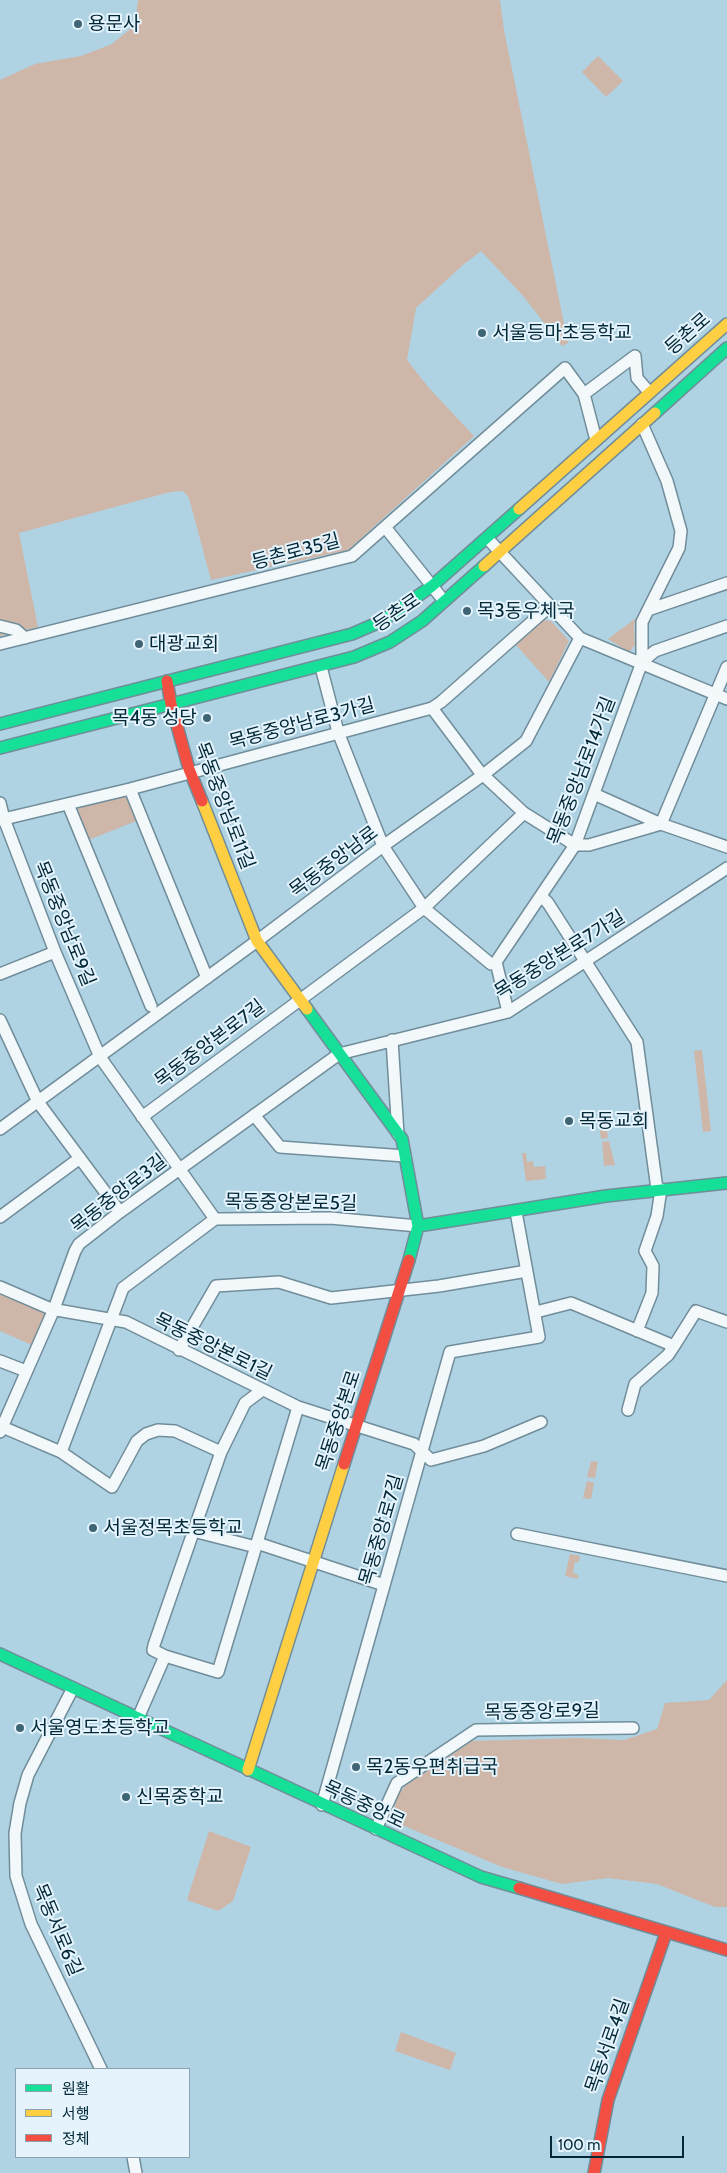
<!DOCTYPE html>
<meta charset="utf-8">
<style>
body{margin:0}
#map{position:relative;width:727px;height:2173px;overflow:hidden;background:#b0d3e4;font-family:Cabin,"Noto Sans KR",sans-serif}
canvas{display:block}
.legend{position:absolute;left:15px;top:2068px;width:175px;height:90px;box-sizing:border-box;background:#e5f4fc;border:1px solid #8aa2ad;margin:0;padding:6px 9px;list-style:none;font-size:15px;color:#022837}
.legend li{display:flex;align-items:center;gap:10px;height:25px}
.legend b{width:25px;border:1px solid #8aa2ad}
.scale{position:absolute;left:550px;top:2136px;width:134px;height:22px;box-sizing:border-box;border:2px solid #022837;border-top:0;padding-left:6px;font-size:15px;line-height:18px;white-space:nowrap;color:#022837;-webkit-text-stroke:4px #e5f4fc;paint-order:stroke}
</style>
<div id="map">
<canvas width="727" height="2173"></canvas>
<ul class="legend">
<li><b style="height:6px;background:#16e098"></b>원활</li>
<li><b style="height:6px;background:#ffcf43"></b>서행</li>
<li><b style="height:6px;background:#f24e42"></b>정체</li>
</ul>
<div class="scale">100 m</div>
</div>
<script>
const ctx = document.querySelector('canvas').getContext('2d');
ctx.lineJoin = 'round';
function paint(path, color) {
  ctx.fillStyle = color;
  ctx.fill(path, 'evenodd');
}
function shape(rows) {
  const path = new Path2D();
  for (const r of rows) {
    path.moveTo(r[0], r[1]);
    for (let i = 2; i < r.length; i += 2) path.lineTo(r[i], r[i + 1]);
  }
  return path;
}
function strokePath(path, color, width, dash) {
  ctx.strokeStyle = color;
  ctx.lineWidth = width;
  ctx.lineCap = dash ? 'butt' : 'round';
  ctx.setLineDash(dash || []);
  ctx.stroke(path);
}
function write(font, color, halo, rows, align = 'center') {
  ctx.font = font + ' Cabin,"Noto Sans KR",sans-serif';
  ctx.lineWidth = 4;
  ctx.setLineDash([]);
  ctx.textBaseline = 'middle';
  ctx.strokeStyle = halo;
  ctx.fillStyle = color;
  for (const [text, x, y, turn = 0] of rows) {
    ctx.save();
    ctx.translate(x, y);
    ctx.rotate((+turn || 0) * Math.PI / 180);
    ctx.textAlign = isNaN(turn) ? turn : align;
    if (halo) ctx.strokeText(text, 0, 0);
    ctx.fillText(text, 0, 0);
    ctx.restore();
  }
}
paint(shape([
 [138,0,500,0,504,30,568,343,562,346,524,297,481,251,464,264,416,308,407,360,429,388,474,436,348,550,211,580,189,498,183,491,170,492,19,533,38,627,0,636,0,80,35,64,81,56,112,44,135,25],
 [598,56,623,81,606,97,582,72],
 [636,618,634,627,635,645,629,652,608,639],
 [542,620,551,621,569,641,549,682,516,645],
 [126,795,136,821,86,841,75,813,82,804],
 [702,1050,711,1131,703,1132,694,1051],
 [605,1115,608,1138,601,1139,598,1116],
 [609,1141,615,1165,604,1166,602,1142],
 [522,1153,526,1153,527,1162,533,1161,534,1167,545,1166,546,1179,526,1181],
 [0,1293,48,1314,34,1346,0,1331],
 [591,1461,598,1462,595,1478,587,1477],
 [587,1481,594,1483,591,1499,583,1498],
 [570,1554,580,1556,579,1562,575,1562,573,1573,578,1575,578,1579,565,1576],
 [727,1680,727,1907,715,1907,657,1884,608,1878,562,1884,502,1867,390,1820,398,1796,405,1786,472,1741,579,1738,624,1740,657,1729,665,1703,709,1700],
 [209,1831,251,1847,233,1901,218,1911,187,1900],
 [401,2032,456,2053,450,2070,395,2051]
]), '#ceb6a8');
const street = shape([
 [584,394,596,440],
 [385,527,444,601],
 [487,538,580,638,727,699],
 [648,610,727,583],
 [0,626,16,630,25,638],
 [0,644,352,556,565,368,584,394,635,356,637,378,649,392],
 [642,662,655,651,727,626],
 [321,667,338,732,383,846,424,908,491,964,496,962,508,1012],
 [432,708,480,772,524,813,575,845,589,845,661,824,727,667],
 [130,789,207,978],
 [594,794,661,824,727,847],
 [0,803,4,819,55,952,100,1057,215,1219],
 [68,804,151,1006],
 [0,820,130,789,432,708,441,702,550,606],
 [541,896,548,903,637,1042,657,1189],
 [496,962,575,845,642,662,642,622,679,548,681,531,667,481,642,424],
 [0,974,55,952],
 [0,1020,38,1102,120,1212],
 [392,1040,398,1134],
 [254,1115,280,1147,405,1156],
 [142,1117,424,908,524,813],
 [0,1129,257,941,383,846,483,775,526,741,580,638],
 [0,1217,80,1158],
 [0,1287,51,1309,126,1322,298,1407,414,1444,431,1460,484,1446,541,1422],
 [536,1312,571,1303,674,1346,696,1311,727,1322],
 [637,1331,652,1293,653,1266,645,1251,657,1216,661,1189],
 [179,1350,216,1286,279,1282,331,1298,439,1286,527,1271],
 [0,1361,26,1371],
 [628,1410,635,1384,668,1355,674,1346],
 [0,1426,61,1452,112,1487,137,1441,146,1434,158,1430,175,1431,221,1452],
 [0,1432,54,1309,75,1251,79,1244,120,1212,339,1054,508,1012,727,868],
 [61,1452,123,1288,215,1219,330,1218,418,1226],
 [193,1531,256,1547],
 [517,1534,727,1576],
 [257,1543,384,1585],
 [165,1656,218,1672,298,1407],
 [73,1688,28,1775,20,1803,15,1833,16,1876,31,1924,101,2069],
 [138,1718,165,1656,153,1650,154,1645,221,1452,245,1403,261,1391],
 [322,1805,450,1352,539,1337,516,1212],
 [376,1829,397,1783,476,1730,633,1728],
 [133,2157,136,2173]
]);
const fast = shape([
 [655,413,727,348],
 [0,724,352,634,382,621,432,586,519,509],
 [0,748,354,657,390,642,422,621,484,566],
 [307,1009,402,1139,418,1226],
 [409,1260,418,1226,606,1196,727,1183],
 [0,1654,481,1877,519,1888]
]);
const slow = shape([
 [519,509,727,324],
 [484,566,655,413],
 [202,801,257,941,307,1009],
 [248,1770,344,1464]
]);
const jam = shape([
 [167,681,171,704,189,769,202,801],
 [344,1464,409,1260],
 [519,1888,727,1950],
 [594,2173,608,2100,666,1933]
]);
strokePath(street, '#708d9a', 14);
strokePath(fast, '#708d9a', 14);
strokePath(slow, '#708d9a', 14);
strokePath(jam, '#708d9a', 14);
strokePath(street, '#f3f8fb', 11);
strokePath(fast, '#16e098', 11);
strokePath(slow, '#ffcf43', 11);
strokePath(jam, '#f24e42', 11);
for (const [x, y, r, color] of [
 [78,24,5,"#3f6474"],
 [482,333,5,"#3f6474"],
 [467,611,5,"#3f6474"],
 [139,644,5,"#3f6474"],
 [207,718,5,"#3f6474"],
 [569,1121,5,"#3f6474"],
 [93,1528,5,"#3f6474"],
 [20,1728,5,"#3f6474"],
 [356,1767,5,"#3f6474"],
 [126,1797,5,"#3f6474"]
]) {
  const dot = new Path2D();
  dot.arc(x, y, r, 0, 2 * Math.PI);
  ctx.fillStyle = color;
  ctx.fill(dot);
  strokePath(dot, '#e5f4fc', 2);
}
write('19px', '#022837', '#e5f4fc', [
 ["용문사",88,24],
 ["서울등마초등학교",492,333],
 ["목3동우체국",477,611],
 ["대광교회",149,644],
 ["목4동 성당",197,718,"right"],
 ["목동교회",579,1121],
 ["서울정목초등학교",103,1528],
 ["서울영도초등학교",30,1728],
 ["목2동우편취급국",366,1767],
 ["신목중학교",136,1797]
], 'left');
write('19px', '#022837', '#e5f4fc', [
 ["등촌로",688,334,-41],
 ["등촌로35길",296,552,-15],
 ["등촌로",397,613,-34],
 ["목동중앙남로3가길",302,724,-15],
 ["목동중앙남로14가길",582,771,-69],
 ["목동중앙남로11길",224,806,69],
 ["목동중앙남로",334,862,-37],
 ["목동중앙남로9길",64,924,68],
 ["목동중앙본로7가길",560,955,-32],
 ["목동중앙본로7길",210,1044,-37],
 ["목동중앙로3길",119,1194,-38],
 ["목동중앙본로5길",291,1203,1],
 ["목동중앙본로1길",213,1347,26],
 ["목동중앙본로",339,1421,-72],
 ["목동중앙로7길",382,1530,-74],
 ["목동중앙로9길",542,1712,-1],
 ["목동중앙로",364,1805,25],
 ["목동서로6길",57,1930,67],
 ["목동서로4길",608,2046,-71]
]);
</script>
